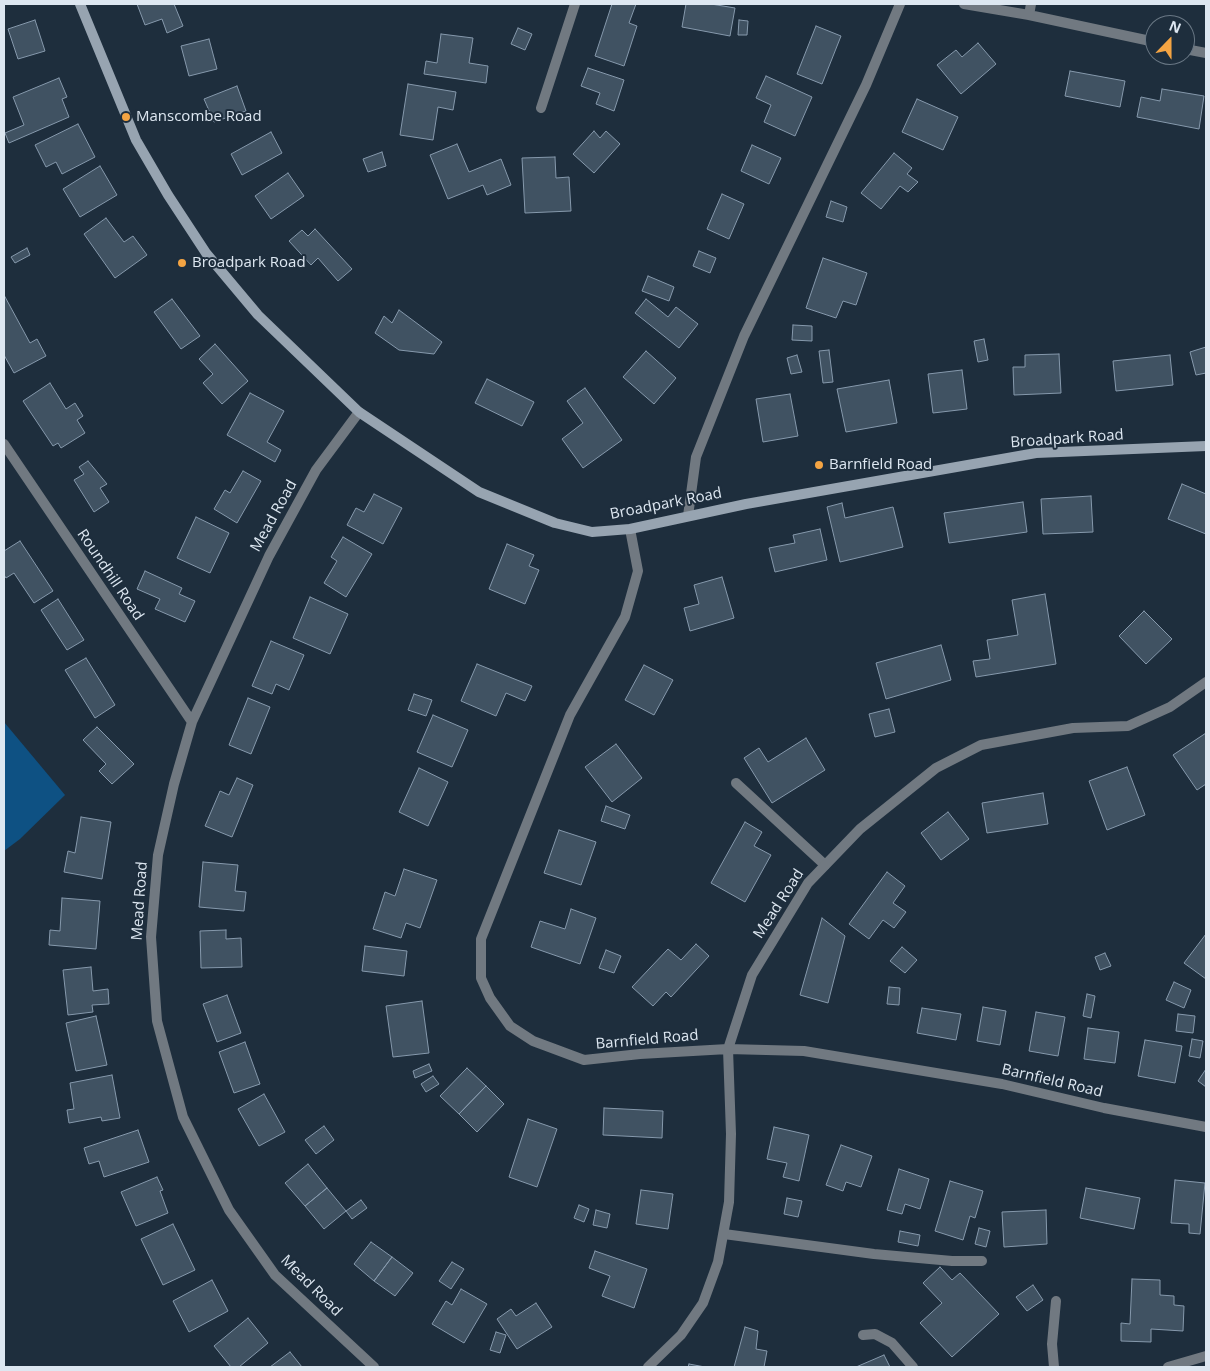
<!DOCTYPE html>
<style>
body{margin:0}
#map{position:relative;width:1210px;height:1371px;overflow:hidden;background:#1e2e3d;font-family:"Open Sans",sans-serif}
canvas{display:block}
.frame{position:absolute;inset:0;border:5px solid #dde7f1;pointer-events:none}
.north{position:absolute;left:1145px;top:15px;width:50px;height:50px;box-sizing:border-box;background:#1e2e3d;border:1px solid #6a7885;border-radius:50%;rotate:22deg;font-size:14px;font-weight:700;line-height:20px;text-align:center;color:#dde7f1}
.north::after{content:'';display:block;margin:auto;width:18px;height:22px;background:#f4a443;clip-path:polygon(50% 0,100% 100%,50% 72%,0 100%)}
</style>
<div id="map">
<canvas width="1210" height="1371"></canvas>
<div class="frame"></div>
<div class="north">N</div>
</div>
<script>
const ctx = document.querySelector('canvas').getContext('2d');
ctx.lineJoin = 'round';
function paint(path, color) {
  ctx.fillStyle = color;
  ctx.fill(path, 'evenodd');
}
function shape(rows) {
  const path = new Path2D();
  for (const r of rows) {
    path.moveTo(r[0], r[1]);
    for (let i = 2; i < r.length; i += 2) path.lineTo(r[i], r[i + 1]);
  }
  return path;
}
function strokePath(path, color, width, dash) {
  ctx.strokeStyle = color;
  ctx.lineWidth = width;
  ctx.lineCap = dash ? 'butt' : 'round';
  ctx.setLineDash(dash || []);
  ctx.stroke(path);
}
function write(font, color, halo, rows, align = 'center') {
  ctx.font = font + ' "Open Sans",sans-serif';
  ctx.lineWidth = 4;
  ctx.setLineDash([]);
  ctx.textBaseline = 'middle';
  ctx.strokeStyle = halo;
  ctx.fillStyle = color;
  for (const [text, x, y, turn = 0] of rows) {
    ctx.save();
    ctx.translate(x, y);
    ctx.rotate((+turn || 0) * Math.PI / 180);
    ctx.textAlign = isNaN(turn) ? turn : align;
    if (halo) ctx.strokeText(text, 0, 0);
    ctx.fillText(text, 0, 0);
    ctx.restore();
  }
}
paint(shape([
 [4,722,65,795,20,839,4,851]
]), '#0e5183');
const building = shape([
 [137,4,174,4,183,26,167,33,162,19,145,25,137,4],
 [612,4,636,4,629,23,637,26,624,66,595,56,612,4],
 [686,4,711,4,735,8,730,36,682,27,686,4],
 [35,20,45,51,18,59,8,29,35,20],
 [739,20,748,21,747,35,738,35,739,20],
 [816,26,841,36,822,84,797,74,816,26],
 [518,28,532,34,525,50,511,44,518,28],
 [441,34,473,38,469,63,488,66,486,83,424,74,426,61,437,63,441,34],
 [209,39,217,69,189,76,181,46,209,39],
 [978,43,996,64,961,94,937,65,956,50,962,57,978,43],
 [588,68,624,80,614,111,596,104,600,93,581,86,588,68],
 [1070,71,1125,81,1120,107,1065,96,1070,71],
 [766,76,812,97,795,136,764,122,771,105,756,98,766,76],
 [59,78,67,97,62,99,69,117,9,143,5,133,24,125,13,97,59,78],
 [408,84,456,92,453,110,438,107,433,140,400,135,408,84],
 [237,86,246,111,214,122,204,99,237,86],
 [1162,89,1204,96,1199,129,1137,117,1141,97,1160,101,1162,89],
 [917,99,958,117,943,150,902,132,917,99],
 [78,124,95,157,62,174,56,162,46,167,35,145,78,124],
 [594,131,600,138,606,131,620,144,594,173,573,154,594,131],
 [271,132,282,153,242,175,231,154,271,132],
 [457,144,469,172,501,159,511,185,487,195,483,185,448,199,430,155,457,144],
 [752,145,781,158,769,184,741,171,752,145],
 [382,152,386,166,368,172,363,159,382,152],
 [894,153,912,168,907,174,918,182,908,192,900,186,881,209,861,193,894,153],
 [555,157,556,178,569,177,571,211,525,213,522,158,555,157],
 [100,166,117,195,80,217,63,189,100,166],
 [288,173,304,196,271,219,255,196,288,173],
 [722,194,744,204,729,239,707,229,722,194],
 [831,201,847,207,843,222,826,217,831,201],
 [106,218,124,242,133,236,147,255,115,278,84,234,106,218],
 [315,229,352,269,338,281,318,258,311,265,289,241,302,230,308,236,315,229],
 [27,248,30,255,15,263,11,257,27,248],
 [699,251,716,258,710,273,693,266,699,251],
 [823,258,867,273,856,305,843,301,836,318,806,308,823,258],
 [648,276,674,287,669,301,642,291,648,276],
 [4,295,30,343,37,339,46,356,14,373,4,355,4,295],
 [172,299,200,336,181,349,154,312,172,299],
 [646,299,668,317,676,307,698,324,679,348,635,313,646,299],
 [399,310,442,342,434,354,399,350,375,333,384,316,392,323,399,310],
 [793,325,812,326,812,341,792,340,793,325],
 [984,339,988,360,978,362,974,341,984,339],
 [215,344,248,381,222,404,203,383,213,374,199,359,215,344],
 [1206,347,1206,373,1196,375,1190,352,1206,347],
 [829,350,833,382,823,383,819,351,829,350],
 [646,351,676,378,654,404,623,377,646,351],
 [1059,354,1061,393,1014,395,1013,367,1025,367,1025,355,1059,354],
 [797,355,802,372,791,374,787,358,797,355],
 [1170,355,1173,385,1116,391,1113,361,1170,355],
 [962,370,967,409,933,413,928,374,962,370],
 [487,379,534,402,522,426,475,403,487,379],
 [889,380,897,423,846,432,837,389,889,380],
 [50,383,66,409,75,403,83,416,77,420,85,433,61,448,58,443,53,446,23,401,50,383],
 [585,388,622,440,583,468,562,439,583,423,567,401,585,388],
 [250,393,284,411,267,442,281,450,275,462,227,435,250,393],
 [790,394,798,436,763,442,756,399,790,394],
 [88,461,107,484,100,488,109,502,94,512,74,480,84,474,79,467,88,461],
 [243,471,261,481,237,523,214,509,225,490,230,493,243,471],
 [1182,484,1206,494,1206,534,1168,519,1182,484],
 [374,494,402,508,383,544,347,525,356,508,364,512,374,494],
 [1091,496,1093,532,1043,534,1041,499,1091,496],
 [1023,502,1027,532,949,543,944,513,1023,502],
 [842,503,845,518,893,507,903,547,840,562,827,507,842,503],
 [196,517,229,533,210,573,177,558,196,517],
 [820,529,827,560,775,572,769,548,795,543,793,535,820,529],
 [343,537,372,554,346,597,324,583,337,561,331,557,343,537],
 [20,541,53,591,34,603,14,573,6,578,4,575,4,551,20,541],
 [507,544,534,555,529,566,539,570,525,604,489,589,507,544],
 [145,571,182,588,179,594,195,601,185,622,155,609,160,599,137,589,145,571],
 [722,577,734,618,690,631,684,608,699,604,694,585,722,577],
 [1045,594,1056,664,976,677,973,661,990,659,987,640,1018,635,1012,600,1045,594],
 [310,597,348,614,330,654,293,638,310,597],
 [58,599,84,640,67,650,41,610,58,599],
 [1144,611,1172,639,1146,664,1119,636,1144,611],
 [271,641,304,655,289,690,276,684,272,694,252,686,271,641],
 [941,645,951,680,886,699,876,663,941,645],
 [86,658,115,705,95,718,65,670,86,658],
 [477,664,532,686,525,701,506,693,496,716,461,701,477,664],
 [644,665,673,680,654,715,625,700,644,665],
 [414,694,432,700,426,716,408,710,414,694],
 [248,698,270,707,251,754,229,745,248,698],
 [889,709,895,732,875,737,869,714,889,709],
 [433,715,468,730,452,767,417,752,433,715],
 [97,727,134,764,112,784,99,771,106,764,83,740,97,727],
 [1206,733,1206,784,1197,790,1173,755,1206,733],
 [806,738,825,770,772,803,744,758,759,748,768,762,806,738],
 [616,744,642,778,612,802,585,767,616,744],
 [1127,767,1145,815,1107,830,1089,781,1127,767],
 [419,768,448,782,428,826,399,812,419,768],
 [237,778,253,785,232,837,205,826,220,791,229,795,237,778],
 [1043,793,1048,824,987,833,982,803,1043,793],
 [606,806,630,815,625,829,601,821,606,806],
 [948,812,969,839,941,860,921,833,948,812],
 [81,817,111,822,102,879,64,872,68,851,75,853,81,817],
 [745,822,762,832,754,846,771,855,745,902,711,883,745,822],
 [559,830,596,842,581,885,544,873,559,830],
 [203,862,238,865,235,891,246,892,244,911,199,907,203,862],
 [404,869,437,880,420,928,406,923,401,938,373,929,385,892,395,896,404,869],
 [887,872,905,886,893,903,906,912,894,928,883,920,869,939,849,924,887,872],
 [62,898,100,901,96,949,49,945,50,930,60,931,62,898],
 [571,909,596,918,580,964,531,947,540,921,565,929,571,909],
 [822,918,845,936,828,1003,800,995,822,918],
 [226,930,226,939,241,938,242,967,201,968,200,931,226,930],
 [1206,934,1206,979,1184,963,1206,934],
 [696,944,709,956,671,997,666,992,653,1006,632,987,668,949,681,960,696,944],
 [365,946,407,951,404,976,362,971,365,946],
 [902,947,917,960,905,973,890,961,902,947],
 [606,950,621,956,614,973,599,968,606,950],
 [1105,953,1111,966,1100,970,1095,957,1105,953],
 [91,967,93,991,108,989,109,1004,92,1005,93,1012,68,1015,63,970,91,967],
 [1174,982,1191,990,1184,1008,1166,1000,1174,982],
 [889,987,900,988,899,1005,887,1004,889,987],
 [1087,994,1095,996,1091,1018,1083,1016,1087,994],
 [227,995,241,1033,217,1042,203,1004,227,995],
 [422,1001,429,1053,393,1057,386,1006,422,1001],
 [983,1007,1006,1011,1000,1045,977,1041,983,1007],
 [922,1008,961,1014,956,1040,917,1033,922,1008],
 [1036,1012,1065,1017,1058,1056,1029,1051,1036,1012],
 [1178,1014,1195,1016,1193,1033,1176,1031,1178,1014],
 [96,1016,107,1065,76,1071,66,1023,96,1016],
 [1088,1028,1119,1032,1115,1063,1084,1059,1088,1028],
 [1192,1039,1203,1041,1200,1058,1189,1056,1192,1039],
 [1145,1040,1182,1046,1175,1083,1138,1076,1145,1040],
 [245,1042,260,1084,234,1093,219,1052,245,1042],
 [429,1064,432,1071,415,1078,413,1071,429,1064],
 [467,1068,486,1086,459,1114,440,1096,467,1068],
 [1206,1069,1206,1087,1198,1081,1206,1069],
 [112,1075,120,1118,102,1121,101,1117,69,1123,67,1110,74,1109,70,1083,112,1075],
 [433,1076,439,1084,426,1092,421,1084,433,1076],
 [486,1086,504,1104,477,1132,459,1114,486,1086],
 [264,1094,285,1132,259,1146,238,1109,264,1094],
 [604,1108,663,1111,662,1138,603,1135,604,1108],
 [528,1119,557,1129,537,1187,509,1177,528,1119],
 [324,1126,334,1140,316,1154,305,1140,324,1126],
 [774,1127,809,1135,799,1181,783,1177,787,1163,767,1159,774,1127],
 [138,1130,149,1162,104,1177,99,1161,89,1164,84,1148,138,1130],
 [841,1145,872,1156,861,1187,846,1182,843,1191,826,1185,841,1145],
 [308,1164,327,1188,305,1206,285,1183,308,1164],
 [899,1169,929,1179,920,1209,905,1204,902,1214,887,1210,899,1169],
 [157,1177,163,1190,160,1191,168,1213,136,1226,121,1192,157,1177],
 [1175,1180,1205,1183,1200,1234,1189,1233,1189,1224,1171,1223,1175,1180],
 [950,1181,983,1191,975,1218,970,1216,963,1240,935,1231,950,1181],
 [327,1188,346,1211,324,1229,305,1206,327,1188],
 [1086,1188,1140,1198,1134,1229,1080,1218,1086,1188],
 [641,1190,673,1194,668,1229,636,1224,641,1190],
 [787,1198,802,1201,798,1217,784,1214,787,1198],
 [361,1200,367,1208,352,1219,346,1211,361,1200],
 [579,1205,589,1209,584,1222,574,1218,579,1205],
 [596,1210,610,1214,607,1228,593,1225,596,1210],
 [1046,1210,1047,1244,1004,1247,1002,1212,1046,1210],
 [173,1224,195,1270,163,1285,141,1239,173,1224],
 [979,1228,990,1231,986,1247,975,1244,979,1228],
 [900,1231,920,1235,918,1246,898,1242,900,1231],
 [371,1242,392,1257,374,1281,354,1264,371,1242],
 [595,1251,647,1269,634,1308,602,1296,610,1276,589,1268,595,1251],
 [392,1257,413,1273,395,1296,374,1281,392,1257],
 [452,1262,464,1269,451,1289,439,1281,452,1262],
 [940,1267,952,1280,960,1273,999,1314,952,1357,920,1323,942,1303,923,1283,940,1267],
 [1132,1279,1160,1280,1160,1295,1174,1296,1174,1305,1184,1306,1183,1331,1151,1329,1151,1342,1121,1341,1121,1323,1130,1324,1132,1279],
 [212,1280,228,1311,189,1332,173,1301,212,1280],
 [1033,1285,1043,1300,1027,1311,1016,1297,1033,1285],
 [461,1289,487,1304,464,1343,432,1324,446,1301,452,1305,461,1289],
 [536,1303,552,1327,517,1349,497,1319,511,1309,516,1316,536,1303],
 [248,1318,268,1343,239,1367,231,1367,214,1346,248,1318],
 [745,1327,758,1331,756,1349,767,1351,764,1367,734,1367,745,1327],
 [496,1332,506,1335,500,1353,490,1350,496,1332],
 [290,1352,302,1367,270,1367,290,1352],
 [884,1355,890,1367,856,1367,884,1355],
 [689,1364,705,1367,688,1367,689,1364]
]);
paint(building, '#405262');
strokePath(building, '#8699ac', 1);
strokePath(shape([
 [736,783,825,865],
 [724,1234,874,1254,952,1261,982,1261],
 [863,1335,875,1334,892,1343,913,1367],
 [1054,1367,1052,1344,1056,1301],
 [1168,1367,1206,1356]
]), '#717981', 10);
strokePath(shape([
 [964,4,1029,15,1155,42],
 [1029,15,1031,4],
 [1185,49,1206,53],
 [541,108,575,4],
 [359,412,316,470,269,556,192,722,174,784,158,855,151,937,157,1021,183,1117,229,1210,275,1275,374,1367],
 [4,444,192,722],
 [688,516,696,457,744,336,866,85,900,4],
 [630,529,638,571,625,617,570,715,481,939,481,978,490,998,510,1026,533,1041,584,1060,640,1054,728,1049,804,1051,1002,1084,1104,1108,1206,1127],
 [648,1367,681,1335,703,1303,718,1262,729,1202,731,1134,728,1049,752,975,808,883,860,829,936,768,981,745,1073,728,1128,726,1170,707,1206,682]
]), '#717981', 10);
strokePath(shape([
 [80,4,136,140,168,195,206,253,258,315,359,412,479,492,555,523,592,532,630,529,746,504,1036,453,1206,446]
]), '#97a4b1', 10);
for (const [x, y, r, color] of [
 [126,117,5,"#f4a443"],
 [182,263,5,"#f4a443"],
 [819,465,5,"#f4a443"]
]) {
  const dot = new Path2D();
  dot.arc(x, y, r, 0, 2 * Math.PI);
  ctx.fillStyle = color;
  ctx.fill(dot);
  strokePath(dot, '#1e2e3d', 2);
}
write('15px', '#dde7f1', '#1e2e3d', [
 ["Manscombe Road",136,117],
 ["Broadpark Road",192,263],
 ["Barnfield Road",829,465]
], 'left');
write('15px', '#dde7f1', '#1e2e3d', [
 ["Broadpark Road",1067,439,-4],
 ["Broadpark Road",666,504,-11],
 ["Mead Road",274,516,-61],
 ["Roundhill Road",110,575,56],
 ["Mead Road",140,901,-86],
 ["Mead Road",779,904,-57],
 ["Barnfield Road",647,1040,-5],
 ["Barnfield Road",1052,1081,13],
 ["Mead Road",311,1286,45]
]);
</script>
